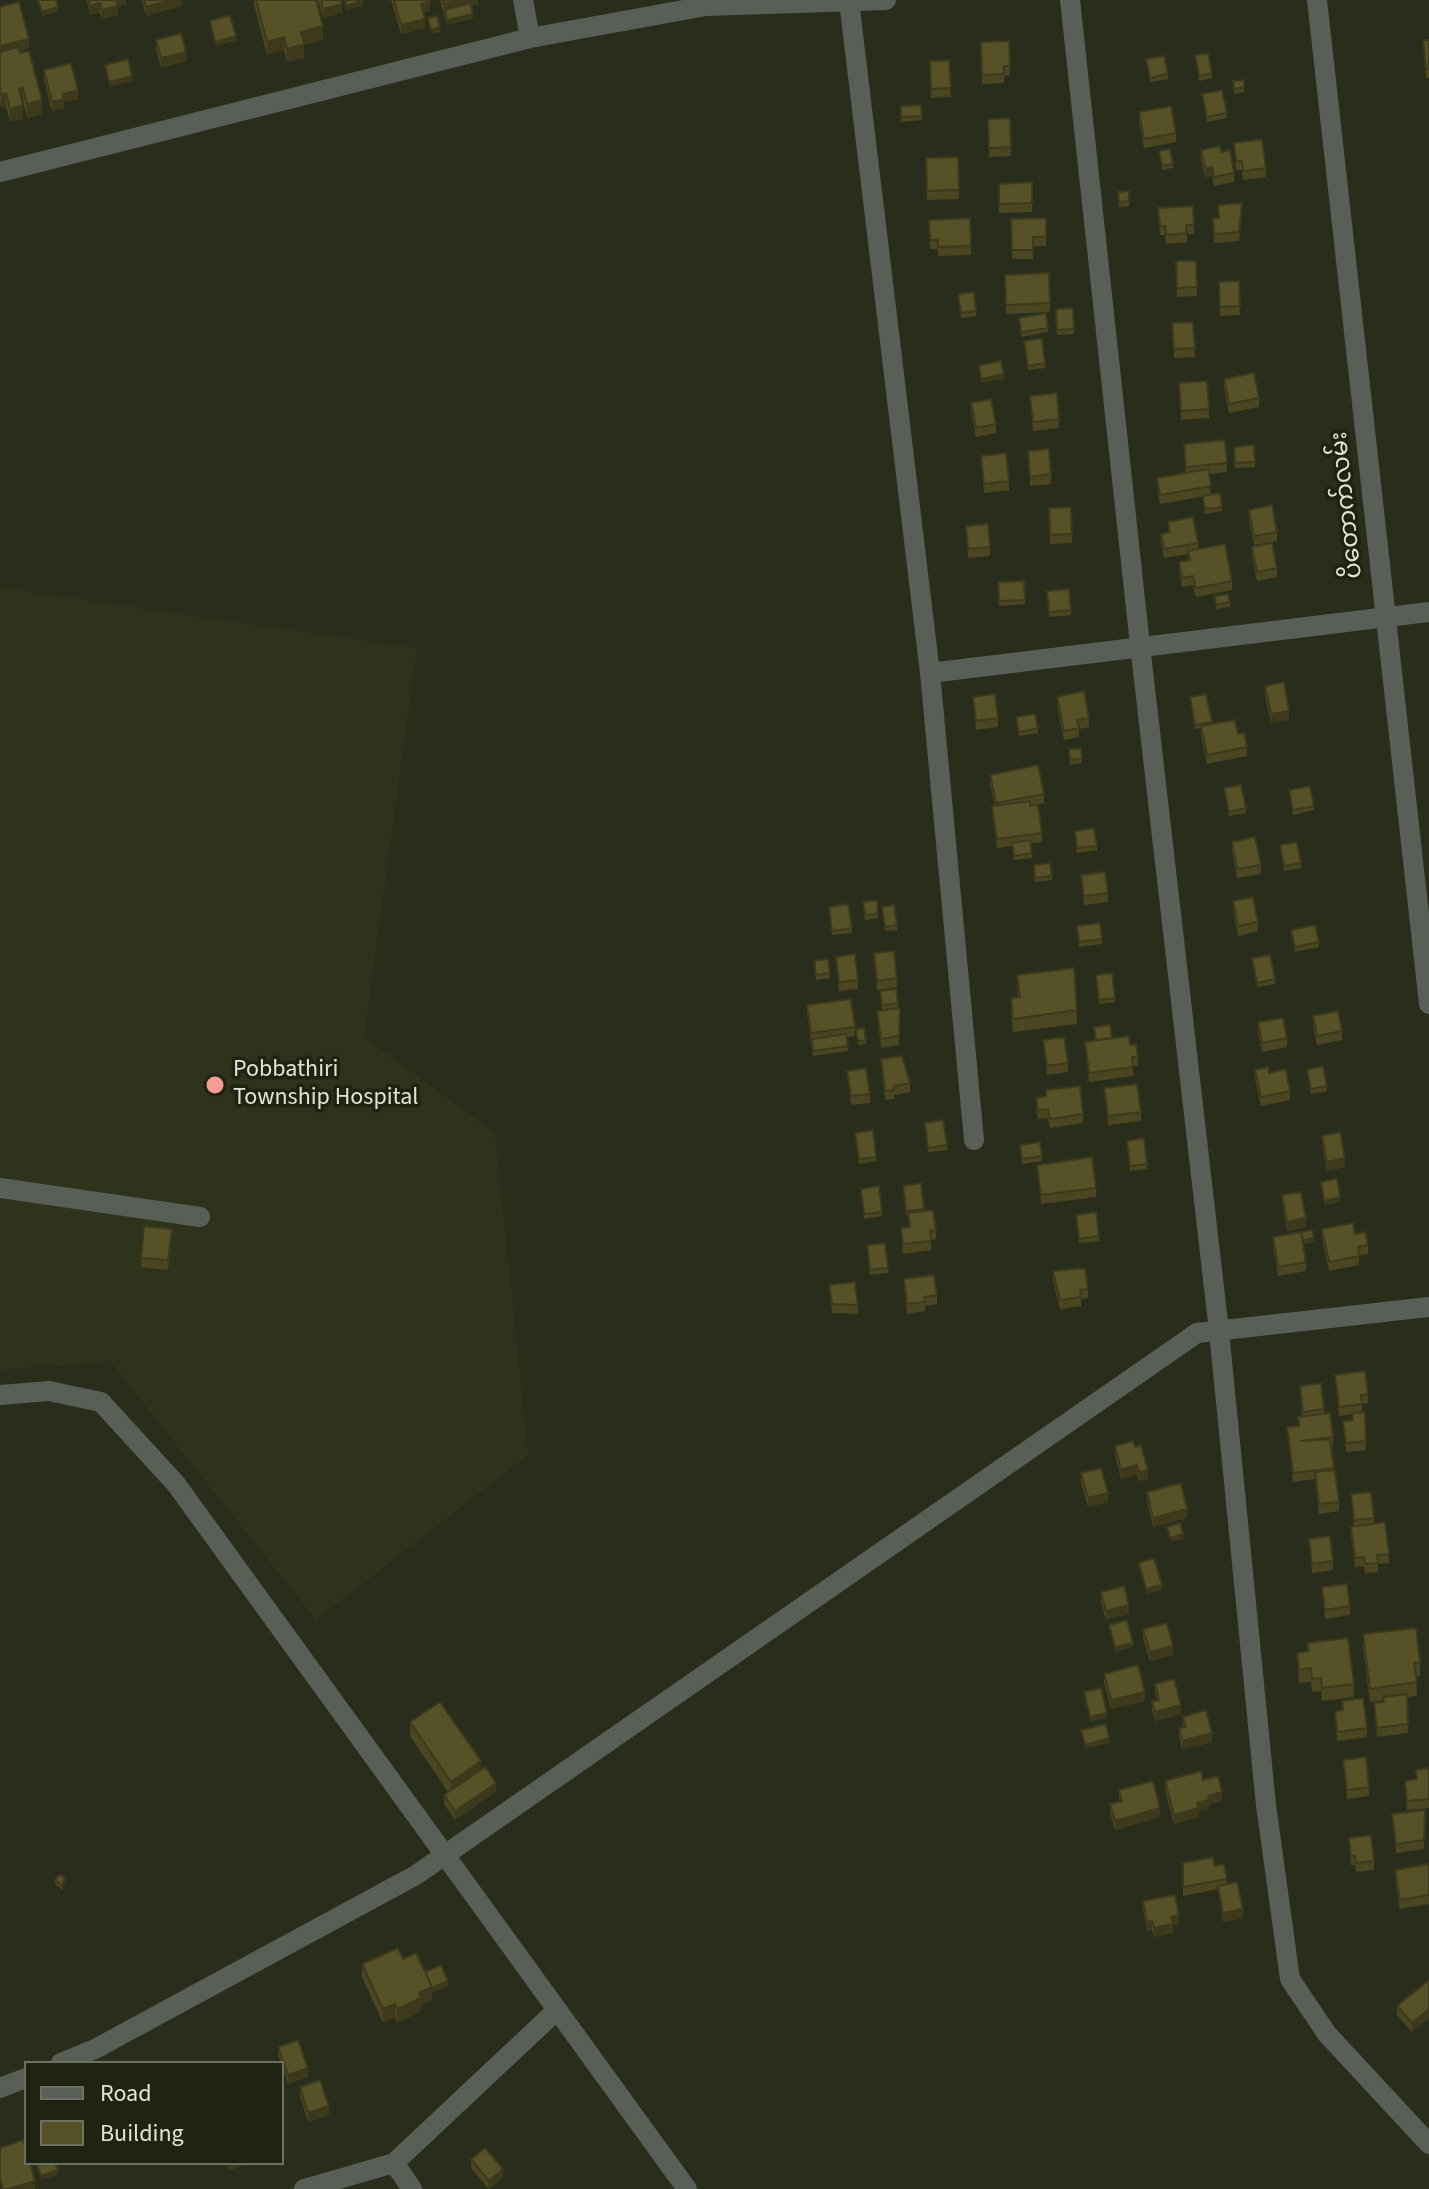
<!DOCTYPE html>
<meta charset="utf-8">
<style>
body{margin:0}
#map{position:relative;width:1429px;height:2189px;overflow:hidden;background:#292e1c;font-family:"Source Sans 3",sans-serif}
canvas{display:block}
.legend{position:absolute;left:24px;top:2061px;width:260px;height:104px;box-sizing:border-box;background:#1f2412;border:2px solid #6c7161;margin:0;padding:10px 14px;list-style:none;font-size:24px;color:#e0e4d8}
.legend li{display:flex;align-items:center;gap:16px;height:40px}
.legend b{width:40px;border:2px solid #6c7161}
</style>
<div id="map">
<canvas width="1429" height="2189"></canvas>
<ul class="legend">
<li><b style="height:10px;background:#595f57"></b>Road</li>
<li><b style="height:22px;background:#575128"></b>Building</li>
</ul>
</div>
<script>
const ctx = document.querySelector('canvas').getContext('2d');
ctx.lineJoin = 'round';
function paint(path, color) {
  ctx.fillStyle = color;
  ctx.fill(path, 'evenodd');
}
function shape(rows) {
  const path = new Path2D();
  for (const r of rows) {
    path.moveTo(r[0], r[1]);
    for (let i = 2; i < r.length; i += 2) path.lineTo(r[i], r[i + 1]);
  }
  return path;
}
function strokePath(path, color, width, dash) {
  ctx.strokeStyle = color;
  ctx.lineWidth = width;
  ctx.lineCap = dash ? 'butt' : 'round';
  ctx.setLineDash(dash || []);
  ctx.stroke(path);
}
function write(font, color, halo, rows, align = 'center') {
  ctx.font = font + ' "Source Sans 3","Noto Sans Myanmar",sans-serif';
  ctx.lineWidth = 7;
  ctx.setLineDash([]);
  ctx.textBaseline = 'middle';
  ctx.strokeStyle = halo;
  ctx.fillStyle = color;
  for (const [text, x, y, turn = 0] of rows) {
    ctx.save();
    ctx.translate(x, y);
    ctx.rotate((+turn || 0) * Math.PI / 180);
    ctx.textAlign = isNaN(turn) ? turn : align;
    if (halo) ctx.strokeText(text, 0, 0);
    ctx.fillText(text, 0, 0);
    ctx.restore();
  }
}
paint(shape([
 [0,588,417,648,364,1037,495,1133,528,1455,316,1620,110,1361,0,1370]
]), '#2d341b');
strokePath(shape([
 [523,0,530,38],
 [1070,0,1140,645,1219,1331,1266,1805,1290,1979,1327,2034,1429,2144],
 [1317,0,1429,1004],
 [849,1,930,673,974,1140],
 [0,172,530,38,706,6,886,0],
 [930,673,1429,612],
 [0,1188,200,1217],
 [0,1395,49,1391,101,1402,176,1484,687,2189],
 [61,2063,95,2049,416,1875,1197,1333,1429,1307],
 [0,2088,26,2078],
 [394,2163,412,2189],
 [304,2189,394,2163,557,2010]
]), '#595f57', 20);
paint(shape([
 [87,0,126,0,126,5,118,7,118,15,102,19,100,12,90,15],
 [142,0,182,0,182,6,146,16],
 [254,0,316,0,323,40,304,45,304,58,287,62,284,50,267,55,254,5],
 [318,0,341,0,342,13,323,18],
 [391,0,430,0,430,11,423,12,425,28,401,34],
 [440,0,478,0,478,4,471,6,473,18,447,25],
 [0,7,29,48,20,50,42,114,27,118,23,101,22,102,23,119,10,122,6,107,1,108,0,103],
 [156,40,186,61,161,68,156,49],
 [1423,40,1429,40,1429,78,1426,78],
 [1009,41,1010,75,1004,76,1004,83,982,84,981,42],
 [1195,55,1212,73,1212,78,1199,81],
 [1146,59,1168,74,1168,79,1150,82],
 [949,60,951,97,931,98,930,61],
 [44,70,78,99,64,102,64,108,52,111,44,79],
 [1244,80,1244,92,1234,94,1233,81],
 [1202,94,1227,113,1227,118,1207,122],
 [921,105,922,120,901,122,901,106],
 [1139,112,1176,133,1176,142,1144,148,1139,121],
 [1010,118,1011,156,989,157,988,119],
 [1234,143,1266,168,1266,177,1243,180,1242,170,1236,170],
 [1201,150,1221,152,1234,173,1234,182,1214,186,1212,176,1205,177,1201,159],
 [1159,151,1173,164,1173,168,1162,170],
 [958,157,959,199,927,200,926,158],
 [1032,182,1032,212,999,213,999,184],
 [1129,191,1129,206,1119,207,1118,192],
 [1193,206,1194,234,1187,234,1187,242,1166,244,1165,235,1160,235,1158,208],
 [1242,212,1239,241,1214,243,1213,218],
 [970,218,971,255,938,256,938,249,930,249,929,220],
 [1046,218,1046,246,1033,246,1033,259,1012,259,1011,219],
 [1176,261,1196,261,1197,296,1177,297],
 [1005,275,1050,303,1050,312,1006,314],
 [1239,281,1240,315,1220,316,1219,282],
 [958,299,976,311,976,316,961,318],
 [1073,308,1074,334,1057,335,1056,309],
 [1019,318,1048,328,1048,332,1021,337],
 [1172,323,1195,348,1195,357,1174,358],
 [1024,345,1045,363,1045,368,1028,370],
 [1224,379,1259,398,1259,407,1229,413,1224,388],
 [1179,383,1209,409,1209,418,1181,420],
 [1030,396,1059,419,1059,428,1033,431],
 [971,403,996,424,996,433,976,437,971,412],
 [1184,444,1227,463,1227,472,1208,474,1211,495,1160,504,1157,487,1157,478,1186,473],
 [1254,445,1255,467,1235,468,1234,447],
 [1028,451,1051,474,1051,484,1030,486],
 [981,456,1009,481,1009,490,984,493],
 [1203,500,1222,507,1222,511,1205,514],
 [1071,507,1072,543,1050,544,1049,508],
 [1249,510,1277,532,1277,541,1254,545,1249,519],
 [1168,522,1198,543,1198,549,1232,581,1232,590,1196,597,1193,585,1182,587,1179,571,1179,562,1188,560,1188,554,1164,558,1161,543,1161,534,1168,533],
 [966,526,990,547,990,556,968,558],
 [1252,547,1277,568,1277,577,1257,581,1252,556],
 [1024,581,1025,604,999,606,998,582],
 [1047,591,1071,610,1071,615,1049,617],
 [1215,596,1230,602,1230,607,1216,609],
 [1265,686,1289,720,1271,723,1265,695],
 [973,697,998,718,998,727,976,730],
 [1057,697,1089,718,1089,727,1079,729,1079,737,1064,740,1057,706],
 [1190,697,1212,722,1212,724,1238,734,1247,747,1247,756,1207,764,1201,735,1201,728,1195,729],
 [1016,717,1038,728,1038,733,1019,736],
 [1081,748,1082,763,1070,765,1069,749],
 [990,775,1044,794,1044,803,1030,806,1042,833,1042,842,1031,843,1032,858,1014,860,1012,846,997,848,992,815,992,806,995,806,990,784],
 [1224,788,1246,808,1246,813,1229,816],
 [1289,790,1314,806,1314,810,1293,815],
 [1075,836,1097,846,1097,850,1077,853],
 [1232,842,1261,865,1261,874,1237,878,1232,851],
 [1280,845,1301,863,1301,868,1284,871],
 [1034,869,1052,876,1052,880,1035,882],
 [1081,875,1108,893,1108,902,1084,905],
 [1233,901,1258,922,1258,931,1238,936,1233,910],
 [863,906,878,914,878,918,865,920],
 [829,907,852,928,852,933,832,935],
 [882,907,897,925,897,930,885,931],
 [1077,930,1102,939,1102,944,1079,947],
 [1291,930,1319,942,1319,947,1295,952],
 [874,953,897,978,897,987,877,990],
 [836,957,858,980,858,989,839,991],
 [1252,958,1275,979,1275,984,1257,987],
 [814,966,830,973,830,978,816,980],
 [1017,975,1077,1010,1077,1024,1013,1032,1011,1012,1011,998,1018,997],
 [1096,980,1115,998,1115,1002,1099,1004],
 [880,991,898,1003,898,1008,882,1010],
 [807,1005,855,1027,855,1036,847,1037,848,1051,813,1056,807,1014],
 [900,1008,899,1045,881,1048,877,1011],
 [1313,1016,1342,1031,1342,1040,1317,1045,1313,1025],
 [1258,1022,1287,1038,1287,1047,1262,1052,1258,1032],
 [856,1033,866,1040,866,1044,858,1045],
 [1112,1038,1130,1045,1138,1056,1138,1066,1133,1066,1133,1076,1089,1082,1085,1042],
 [1043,1040,1068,1063,1068,1072,1047,1075],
 [881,1059,910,1083,910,1092,894,1095,894,1099,885,1100],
 [1255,1070,1290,1091,1290,1100,1261,1106,1255,1079],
 [1307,1070,1327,1086,1327,1091,1311,1094],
 [847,1071,870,1094,870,1103,851,1105],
 [1104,1088,1141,1112,1141,1121,1108,1125],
 [1046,1096,1083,1114,1083,1123,1050,1128,1048,1118,1038,1119,1036,1107,1036,1098],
 [925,1127,947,1145,947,1150,928,1152],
 [1322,1136,1345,1167,1327,1171,1322,1145],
 [855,1137,876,1157,876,1161,859,1164],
 [1020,1145,1042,1156,1042,1161,1022,1164],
 [1127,1145,1147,1164,1147,1169,1130,1171],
 [1037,1165,1096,1188,1096,1197,1041,1204],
 [921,1183,924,1211,936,1230,936,1239,931,1240,931,1250,903,1254,901,1228,909,1227,908,1215,906,1215,903,1190],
 [861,1193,882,1212,882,1216,864,1219],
 [1282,1195,1306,1227,1287,1231,1282,1204],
 [1076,1219,1099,1236,1099,1241,1079,1243],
 [1322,1229,1355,1234,1368,1245,1368,1254,1359,1255,1359,1265,1329,1271,1322,1238],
 [1273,1237,1314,1242,1303,1244,1306,1262,1306,1271,1278,1276,1273,1246],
 [172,1238,168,1270,141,1267,141,1258],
 [867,1250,888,1268,888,1273,870,1275],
 [1053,1271,1088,1289,1088,1298,1081,1299,1081,1306,1060,1309,1053,1280],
 [904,1279,937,1295,937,1304,925,1306,925,1311,907,1314],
 [829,1285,858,1305,858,1314,832,1313],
 [1335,1375,1368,1394,1368,1403,1362,1404,1362,1412,1365,1412,1366,1450,1346,1452,1343,1421,1352,1420,1352,1414,1339,1416],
 [1300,1386,1324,1409,1324,1414,1333,1437,1333,1446,1331,1446,1339,1502,1339,1511,1319,1514,1315,1479,1293,1482,1287,1427,1298,1426,1298,1417,1302,1416],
 [1115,1446,1135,1447,1148,1479,1139,1481,1137,1474,1121,1479,1115,1455],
 [1081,1473,1108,1502,1088,1507,1081,1482],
 [1147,1492,1187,1518,1153,1527,1147,1501],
 [1351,1494,1374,1518,1374,1523,1389,1554,1389,1563,1378,1564,1378,1572,1365,1573,1364,1566,1355,1567,1351,1536,1351,1527,1354,1526],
 [1309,1539,1333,1561,1333,1570,1312,1573],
 [1322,1587,1350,1606,1350,1615,1325,1619],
 [1101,1592,1129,1614,1106,1620,1101,1601],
 [1143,1629,1173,1655,1150,1661,1143,1638],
 [1363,1634,1420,1662,1420,1676,1416,1676,1417,1696,1407,1697,1408,1733,1377,1737,1374,1703,1383,1702,1383,1700,1370,1702,1363,1648],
 [1307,1643,1354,1684,1354,1697,1322,1701,1321,1691,1312,1692,1311,1682,1299,1683,1297,1653,1307,1652],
 [1104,1674,1145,1701,1111,1709,1104,1683],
 [1155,1684,1181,1714,1155,1721,1152,1710,1152,1701,1157,1700,1155,1693],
 [1342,1701,1367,1728,1367,1737,1337,1741,1335,1712,1342,1711],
 [1183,1717,1212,1742,1182,1750,1179,1737,1179,1728,1183,1727],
 [410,1722,481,1769,496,1792,455,1820,444,1804,444,1795,448,1792,410,1736],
 [1343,1760,1369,1787,1369,1796,1347,1799],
 [1429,1768,1429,1808,1407,1810,1405,1781,1416,1779,1415,1770],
 [1203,1780,1222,1801,1209,1804,1209,1809,1199,1811,1199,1817,1174,1824,1165,1790,1165,1781],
 [1119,1790,1160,1817,1115,1830,1110,1813,1110,1804,1119,1802],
 [1425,1810,1424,1849,1396,1853,1392,1814],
 [1349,1838,1374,1861,1374,1870,1356,1872,1355,1865,1351,1865],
 [1183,1863,1215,1866,1227,1879,1227,1884,1243,1918,1223,1922,1218,1889,1183,1896],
 [1429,1864,1429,1904,1400,1909,1395,1879,1395,1870],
 [55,1880,65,1882,62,1890,55,1884],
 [1143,1901,1179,1924,1173,1925,1173,1933,1154,1937,1152,1930,1147,1931,1143,1910],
 [403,1959,448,1985,432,1993,432,2000,421,2005,421,2011,397,2023,395,2017,383,2023,362,1977,362,1964],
 [1429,1980,1412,2032,1397,2015,1397,2006],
 [278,2047,308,2077,288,2084,282,2063,281,2063,278,2056],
 [300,2087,329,2115,308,2122,300,2096],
 [471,2159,503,2178,489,2189,471,2168]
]), '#4b4622');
paint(shape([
 [116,0,126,0,126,5,118,7,118,15,102,19,102,10],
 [172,0,182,0,182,6,146,16,146,7],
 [460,0,478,0,478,4,444,13,444,4],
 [363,1,363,6,346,10,346,6],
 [430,2,430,11,421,13,421,4],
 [100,3,100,12,90,15,90,6],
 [342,4,342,13,323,18,323,9],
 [58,7,58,12,42,16,42,12],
 [473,14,473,18,447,25,447,20],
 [425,19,425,28,401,34,401,25],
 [323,26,323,40,304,45,304,58,287,62,287,49,301,32],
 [440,27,440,32,431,34,431,30],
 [236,36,236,41,215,46,215,42],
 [284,37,284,50,267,55,267,42],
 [29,39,29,48,0,55,0,46],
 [186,52,186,61,161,68,161,58],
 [132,76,132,81,109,87,109,82],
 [23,88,23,101,19,103,19,89],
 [78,90,78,99,64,102,64,108,52,111,52,102,63,94],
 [6,93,6,107,1,108,1,95],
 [42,100,42,114,27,118,27,104],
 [23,105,23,119,10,122,10,109],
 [1212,167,1212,176,1205,177,1205,168],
 [1004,374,1004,379,981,383,981,379],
 [1289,711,1289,720,1271,723,1271,714],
 [1345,1158,1345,1167,1327,1171,1327,1162],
 [1340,1197,1340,1202,1324,1205,1324,1201],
 [1306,1218,1306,1227,1287,1231,1287,1222],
 [1314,1238,1314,1242,1303,1244,1303,1240],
 [1137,1465,1137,1474,1121,1479,1121,1470],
 [1148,1470,1148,1479,1139,1481,1139,1472],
 [1108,1493,1108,1502,1088,1507,1088,1498],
 [1187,1509,1187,1518,1153,1527,1153,1518],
 [1183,1534,1183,1539,1170,1542,1170,1538],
 [1162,1585,1162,1590,1146,1594,1146,1589],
 [1129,1605,1129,1614,1106,1620,1106,1611],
 [1133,1643,1133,1647,1115,1652,1115,1647],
 [1173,1646,1173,1655,1150,1661,1150,1652],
 [1145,1692,1145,1701,1111,1709,1111,1700],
 [1181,1705,1181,1714,1155,1721,1155,1712],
 [1107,1713,1107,1718,1090,1722,1090,1717],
 [1212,1733,1212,1742,1182,1750,1182,1741],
 [1109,1738,1109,1743,1085,1749,1085,1745],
 [481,1761,481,1775,451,1795,451,1782],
 [496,1783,496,1792,455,1820,455,1811],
 [1222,1792,1222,1801,1209,1804,1209,1809,1199,1811,1199,1817,1174,1824,1174,1815,1197,1803,1208,1796],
 [1160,1808,1160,1817,1115,1830,1115,1821],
 [1243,1909,1243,1918,1223,1922,1223,1913],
 [1179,1915,1179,1924,1173,1925,1173,1933,1154,1937,1154,1928,1171,1917],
 [1152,1921,1152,1930,1147,1931,1147,1922],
 [448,1981,448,1985,432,1993,432,2000,421,2005,421,2011,397,2023,397,2009,419,1993],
 [395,2004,395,2017,383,2023,383,2009],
 [1429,2009,1429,2018,1412,2032,1412,2023],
 [308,2068,308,2077,288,2084,288,2075],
 [329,2106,329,2115,308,2122,308,2113],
 [228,2163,247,2163,247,2164,228,2171],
 [503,2169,503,2178,489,2189,489,2181],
 [58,2170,58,2175,41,2180,41,2176],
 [35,2181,35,2189,8,2189]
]), '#3d391c');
const building = shape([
 [38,0,56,0,58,7,42,12,38,0],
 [89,0,116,0,118,6,102,10,100,3,90,6,89,0],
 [144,0,172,0,146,7,144,0],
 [256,0,316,0,323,26,301,32,304,44,287,49,284,37,267,42,256,0],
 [321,0,341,0,342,4,323,9,321,0],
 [345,0,363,0,363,1,346,6,345,0],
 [394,0,430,0,430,2,421,4,425,19,401,25,394,0],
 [443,0,460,0,444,4,443,0],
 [19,2,29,39,0,46,0,7,19,2],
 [470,3,473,14,447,20,445,10,470,3],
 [230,15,236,36,215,42,210,21,230,15],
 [437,16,440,27,431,30,428,18,437,16],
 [181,33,186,52,161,58,156,40,181,33],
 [1423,40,1429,40,1429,68,1426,69,1423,40],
 [1009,41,1010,66,1004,66,1004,74,982,75,981,42,1009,41],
 [18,47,20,53,29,51,42,100,27,104,23,88,19,89,23,105,10,109,6,93,1,95,0,89,0,52,18,47],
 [1208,53,1212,73,1199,76,1195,55,1208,53],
 [1164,56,1168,74,1150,78,1146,59,1164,56],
 [128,59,132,76,109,82,105,65,128,59],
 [949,60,951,88,931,89,930,61,949,60],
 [71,63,78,90,63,94,64,99,52,102,44,70,71,63],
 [1244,80,1244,87,1234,89,1233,81,1244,80],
 [1222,90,1227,113,1207,117,1202,94,1222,90],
 [921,105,922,116,901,117,901,106,921,105],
 [1171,106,1176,133,1144,139,1139,112,1171,106],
 [1010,118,1011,147,989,148,988,119,1010,118],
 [1262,139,1266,168,1243,171,1242,161,1236,161,1234,143,1262,139],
 [1220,146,1221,152,1230,150,1234,173,1214,177,1212,167,1205,168,1201,150,1220,146],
 [1170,149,1173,164,1162,166,1159,151,1170,149],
 [958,157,959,190,927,191,926,158,958,157],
 [1032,182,1032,203,999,204,999,184,1032,182],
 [1129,191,1129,201,1119,202,1118,192,1129,191],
 [1242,203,1239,232,1214,234,1213,218,1219,218,1218,205,1242,203],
 [1193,206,1194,225,1186,225,1187,233,1166,235,1165,226,1160,226,1158,208,1193,206],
 [970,218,971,246,938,247,938,240,930,240,929,220,970,218],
 [1046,218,1046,237,1033,237,1033,250,1012,250,1011,219,1046,218],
 [1176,261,1196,261,1197,287,1177,288,1176,261],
 [1049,273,1050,303,1006,305,1005,275,1049,273],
 [1239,281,1240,306,1220,307,1219,282,1239,281],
 [974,292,976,311,961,313,958,294,974,292],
 [1073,308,1074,329,1057,330,1056,309,1073,308],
 [1046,313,1048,328,1021,332,1019,318,1046,313],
 [1193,322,1195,348,1174,349,1172,323,1193,322],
 [1042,338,1045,363,1028,366,1024,341,1042,338],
 [1001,361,1004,374,981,379,979,365,1001,361],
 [1254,373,1259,398,1229,404,1224,379,1254,373],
 [1207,381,1209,409,1181,411,1179,383,1207,381],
 [1057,393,1059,419,1033,422,1030,396,1057,393],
 [991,399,996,424,976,428,971,403,991,399],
 [1225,440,1227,463,1186,467,1184,444,1225,440],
 [1254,445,1255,462,1235,463,1234,447,1254,445],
 [1049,449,1051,474,1030,477,1028,451,1049,449],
 [1006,453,1009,481,984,484,981,456,1006,453],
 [1208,469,1211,486,1160,495,1157,478,1208,469],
 [1220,493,1222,507,1205,509,1203,496,1220,493],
 [1272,505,1277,532,1254,536,1249,510,1272,505],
 [1071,507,1072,534,1050,535,1049,508,1071,507],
 [1193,517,1198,543,1164,549,1161,534,1170,532,1168,522,1193,517],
 [988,524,990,547,968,549,966,526,988,524],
 [1272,543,1277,568,1257,572,1252,547,1272,543],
 [1225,544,1232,581,1196,588,1193,576,1182,578,1179,562,1190,560,1188,551,1225,544],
 [1024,581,1025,600,999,601,998,582,1024,581],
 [1069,589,1071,610,1049,612,1047,591,1069,589],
 [1228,594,1230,602,1216,605,1215,596,1228,594],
 [1284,682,1289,711,1271,714,1265,686,1284,682],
 [1084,691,1089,718,1077,720,1079,728,1064,731,1057,697,1084,691],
 [995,694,998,718,976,721,973,697,995,694],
 [1206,694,1212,722,1195,725,1190,697,1206,694],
 [1035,714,1038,728,1019,732,1016,717,1035,714],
 [1235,720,1238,734,1244,733,1247,747,1207,755,1201,726,1235,720],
 [1081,748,1082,759,1070,760,1069,749,1081,748],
 [1038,765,1044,794,996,803,990,775,1038,765],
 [1241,785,1246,808,1229,812,1224,788,1241,785],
 [1310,786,1314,806,1293,810,1289,790,1310,786],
 [1030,801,1030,806,1038,805,1042,833,997,839,992,806,1030,801],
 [1094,828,1097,846,1077,848,1075,831,1094,828],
 [1255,837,1261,865,1237,869,1232,842,1255,837],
 [1030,840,1032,853,1014,856,1012,843,1030,840],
 [1297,842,1301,863,1284,866,1280,845,1297,842],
 [1050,863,1052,876,1035,878,1034,865,1050,863],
 [1105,872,1108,893,1084,896,1081,875,1105,872],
 [1253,897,1258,922,1238,926,1233,901,1253,897],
 [877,900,878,914,865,915,863,902,877,900],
 [848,904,852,928,832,931,829,907,848,904],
 [894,905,897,925,885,927,882,907,894,905],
 [1100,923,1102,939,1079,942,1077,926,1100,923],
 [1315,925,1319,942,1295,947,1291,930,1315,925],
 [894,951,897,978,877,981,874,953,894,951],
 [855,954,858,980,839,982,836,957,855,954],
 [1270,955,1275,979,1257,983,1252,958,1270,955],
 [828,959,830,973,816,975,814,961,828,959],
 [1074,968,1077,1010,1013,1019,1011,998,1020,997,1017,975,1074,968],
 [1112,973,1115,998,1099,1000,1096,975,1112,973],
 [896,989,898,1003,882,1005,880,991,896,989],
 [851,999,855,1027,811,1033,807,1005,851,999],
 [900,1008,899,1036,881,1039,877,1011,900,1008],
 [1338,1011,1342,1031,1317,1036,1313,1016,1338,1011],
 [1283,1018,1287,1038,1262,1043,1258,1022,1283,1018],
 [1110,1025,1112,1038,1096,1040,1094,1027,1110,1025],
 [864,1028,866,1040,858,1041,856,1029,864,1028],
 [846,1034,848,1046,813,1051,812,1039,846,1034],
 [1129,1036,1130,1045,1136,1044,1138,1056,1132,1057,1133,1067,1089,1073,1085,1042,1129,1036],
 [1064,1037,1068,1063,1047,1066,1043,1040,1064,1037],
 [902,1056,910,1083,894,1086,894,1090,885,1091,881,1059,902,1056],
 [1323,1066,1327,1086,1311,1089,1307,1070,1323,1066],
 [1268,1067,1269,1073,1286,1069,1290,1091,1261,1097,1255,1070,1268,1067],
 [866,1068,870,1094,851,1096,847,1071,866,1068],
 [1137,1084,1141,1112,1108,1116,1104,1088,1137,1084],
 [1080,1086,1083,1114,1050,1119,1048,1109,1038,1110,1036,1098,1046,1096,1046,1090,1080,1086],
 [943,1120,947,1145,928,1148,925,1123,943,1120],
 [873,1130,876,1157,859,1159,855,1133,873,1130],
 [1340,1132,1345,1158,1327,1162,1322,1136,1340,1132],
 [1144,1138,1147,1164,1130,1166,1127,1141,1144,1138],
 [1040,1142,1042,1156,1022,1159,1020,1145,1040,1142],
 [1092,1157,1096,1188,1041,1195,1037,1165,1092,1157],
 [1337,1178,1340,1197,1324,1201,1321,1182,1337,1178],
 [921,1183,924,1209,906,1211,903,1186,921,1183],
 [879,1186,882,1212,864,1214,861,1189,879,1186],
 [1301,1192,1306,1218,1287,1222,1282,1195,1301,1192],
 [933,1210,936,1230,930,1231,931,1241,903,1244,901,1228,910,1227,908,1213,933,1210],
 [1096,1212,1099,1236,1079,1239,1076,1215,1096,1212],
 [1353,1223,1355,1234,1365,1232,1368,1245,1358,1247,1359,1256,1329,1262,1322,1229,1353,1223],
 [144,1226,172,1229,168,1260,141,1258,144,1226],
 [1312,1230,1314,1238,1303,1240,1301,1232,1312,1230],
 [1301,1232,1306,1262,1278,1267,1273,1237,1301,1232],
 [885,1243,888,1268,870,1270,867,1245,885,1243],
 [1085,1268,1088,1289,1080,1290,1081,1297,1060,1300,1053,1271,1085,1268],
 [934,1275,937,1295,924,1297,925,1302,907,1304,904,1279,934,1275],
 [855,1282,858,1305,832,1304,829,1285,855,1282],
 [1365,1371,1368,1394,1361,1395,1362,1404,1339,1407,1335,1375,1365,1371],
 [1321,1383,1324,1409,1303,1412,1300,1386,1321,1383],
 [1365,1412,1366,1441,1346,1443,1343,1421,1353,1420,1352,1413,1365,1412],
 [1330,1413,1333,1437,1300,1441,1330,1439,1334,1468,1293,1473,1287,1427,1299,1426,1298,1417,1330,1413],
 [1133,1441,1135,1447,1141,1445,1148,1470,1139,1472,1137,1465,1121,1470,1115,1446,1133,1441],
 [1101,1468,1108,1493,1088,1498,1081,1473,1101,1468],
 [1335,1470,1339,1502,1319,1504,1315,1472,1335,1470],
 [1181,1483,1187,1509,1153,1518,1147,1492,1181,1483],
 [1371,1492,1374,1518,1354,1520,1351,1494,1371,1492],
 [1385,1522,1389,1554,1377,1555,1378,1563,1365,1564,1364,1557,1355,1558,1351,1527,1385,1522],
 [1180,1523,1183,1534,1170,1538,1167,1527,1180,1523],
 [1330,1536,1333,1561,1312,1564,1309,1539,1330,1536],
 [1154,1558,1162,1585,1146,1589,1139,1563,1154,1558],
 [1347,1584,1350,1606,1325,1610,1322,1587,1347,1584],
 [1124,1586,1129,1605,1106,1611,1101,1592,1124,1586],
 [1127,1620,1133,1643,1115,1647,1109,1625,1127,1620],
 [1167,1623,1173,1646,1150,1652,1143,1629,1167,1623],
 [1416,1628,1420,1662,1414,1663,1417,1682,1370,1689,1363,1634,1416,1628],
 [1348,1638,1354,1684,1322,1688,1321,1678,1312,1679,1311,1668,1299,1670,1297,1653,1309,1651,1307,1643,1348,1638],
 [1138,1665,1145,1692,1111,1700,1104,1674,1138,1665],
 [1174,1679,1181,1705,1155,1712,1152,1701,1159,1700,1155,1684,1174,1679],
 [1101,1688,1107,1713,1090,1717,1084,1692,1101,1688],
 [1407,1694,1408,1724,1377,1728,1374,1703,1384,1702,1383,1697,1407,1694],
 [1363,1698,1367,1728,1337,1732,1335,1712,1343,1710,1342,1701,1363,1698],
 [440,1702,481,1761,451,1782,410,1722,440,1702],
 [1206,1710,1212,1733,1182,1741,1179,1728,1186,1727,1183,1717,1206,1710],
 [1106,1724,1109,1738,1085,1745,1081,1730,1106,1724],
 [1366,1757,1369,1787,1347,1790,1343,1760,1366,1757],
 [485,1767,496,1783,455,1811,444,1795,485,1767],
 [1429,1768,1429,1799,1407,1801,1405,1781,1417,1779,1415,1770,1429,1768],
 [1201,1771,1203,1780,1218,1776,1222,1792,1208,1796,1209,1800,1197,1803,1199,1808,1174,1815,1165,1781,1201,1771],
 [1153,1781,1160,1808,1115,1821,1110,1804,1122,1801,1119,1790,1153,1781],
 [1425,1810,1424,1840,1396,1844,1392,1814,1425,1810],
 [1371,1835,1374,1861,1356,1863,1355,1856,1351,1856,1349,1838,1371,1835],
 [1213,1857,1215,1866,1224,1864,1227,1879,1183,1887,1183,1863,1213,1857],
 [1429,1864,1429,1895,1400,1900,1395,1870,1429,1864],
 [59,1875,65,1877,62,1886,55,1880,59,1875],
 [1237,1882,1243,1909,1223,1913,1218,1886,1237,1882],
 [1175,1895,1179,1915,1171,1917,1173,1924,1154,1928,1152,1921,1147,1922,1143,1901,1175,1895],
 [398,1948,403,1959,416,1953,432,1987,419,1993,421,1998,397,2009,395,2004,383,2009,362,1964,398,1948],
 [441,1965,448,1981,431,1988,432,1987,425,1972,441,1965],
 [1429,1980,1429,2009,1412,2023,1397,2006,1429,1980],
 [298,2040,308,2068,288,2075,278,2047,298,2040],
 [320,2080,329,2106,308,2113,300,2087,320,2080],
 [23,2140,26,2149,26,2163,30,2163,35,2181,8,2189,3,2189,0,2179,0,2148,23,2140],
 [485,2148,503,2169,489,2181,471,2159,485,2148],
 [36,2163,55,2163,58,2170,41,2176,36,2163]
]);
paint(building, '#575128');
strokePath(building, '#3d391c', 2);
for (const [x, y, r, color] of [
 [215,1085,10,"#f59c94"]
]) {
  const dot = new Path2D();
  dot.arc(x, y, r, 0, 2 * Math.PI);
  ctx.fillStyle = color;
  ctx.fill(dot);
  strokePath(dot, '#1f2412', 3);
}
write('24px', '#e0e4d8', '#1f2412', [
 ["ပိတောက်လမ်း",1348,505,-96]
]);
write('24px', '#e0e4d8', '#1f2412', [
 ["Pobbathiri",233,1071],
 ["Township Hospital",233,1099]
], 'left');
</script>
